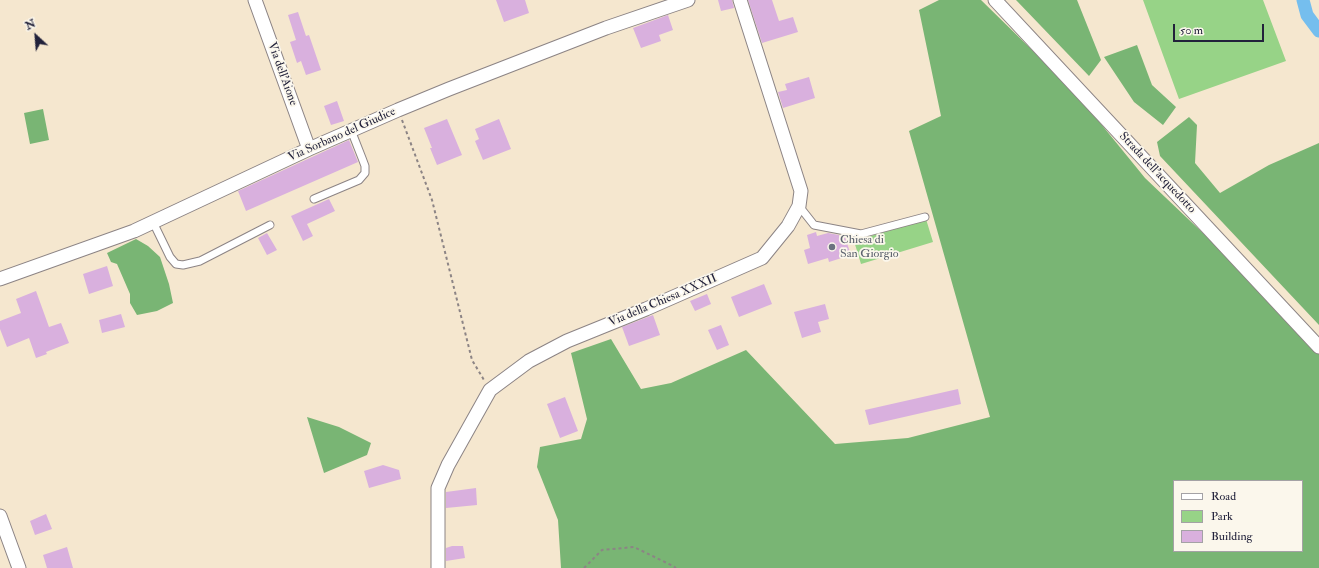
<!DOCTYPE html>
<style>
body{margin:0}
#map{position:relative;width:1319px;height:568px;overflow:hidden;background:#f5e7cf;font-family:"IM FELL Double Pica",serif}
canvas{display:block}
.legend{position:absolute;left:1173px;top:480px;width:130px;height:72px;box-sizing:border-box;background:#fbf7ec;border:1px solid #a4a2a5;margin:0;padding:5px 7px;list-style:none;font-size:12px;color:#22223b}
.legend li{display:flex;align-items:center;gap:8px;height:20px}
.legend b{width:20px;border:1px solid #a4a2a5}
.north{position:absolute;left:16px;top:16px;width:40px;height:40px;-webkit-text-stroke:3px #fbf7ec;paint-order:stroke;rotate:334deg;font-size:11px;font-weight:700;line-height:16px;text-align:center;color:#22223b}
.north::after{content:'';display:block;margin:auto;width:14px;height:18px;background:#22223b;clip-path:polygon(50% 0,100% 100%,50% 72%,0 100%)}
.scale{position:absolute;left:1173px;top:24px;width:91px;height:18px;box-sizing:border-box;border:2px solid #22223b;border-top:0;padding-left:5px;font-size:12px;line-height:14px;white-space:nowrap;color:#22223b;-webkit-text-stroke:3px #fbf7ec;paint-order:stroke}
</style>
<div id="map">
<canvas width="1319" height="568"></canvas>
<ul class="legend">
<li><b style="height:5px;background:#fff"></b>Road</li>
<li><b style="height:11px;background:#97d387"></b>Park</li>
<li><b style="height:11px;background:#d9b0de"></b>Building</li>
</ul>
<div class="north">N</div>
<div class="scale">50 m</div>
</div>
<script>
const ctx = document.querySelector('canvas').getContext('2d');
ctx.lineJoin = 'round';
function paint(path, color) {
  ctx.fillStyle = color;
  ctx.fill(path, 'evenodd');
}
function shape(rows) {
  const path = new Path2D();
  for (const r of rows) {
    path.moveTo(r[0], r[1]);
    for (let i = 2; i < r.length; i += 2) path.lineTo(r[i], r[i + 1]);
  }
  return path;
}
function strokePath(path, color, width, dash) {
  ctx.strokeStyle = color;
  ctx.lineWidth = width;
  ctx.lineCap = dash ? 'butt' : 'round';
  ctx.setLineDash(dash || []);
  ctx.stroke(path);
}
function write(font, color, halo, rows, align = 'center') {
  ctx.font = font + ' "IM FELL Double Pica",serif';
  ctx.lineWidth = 3.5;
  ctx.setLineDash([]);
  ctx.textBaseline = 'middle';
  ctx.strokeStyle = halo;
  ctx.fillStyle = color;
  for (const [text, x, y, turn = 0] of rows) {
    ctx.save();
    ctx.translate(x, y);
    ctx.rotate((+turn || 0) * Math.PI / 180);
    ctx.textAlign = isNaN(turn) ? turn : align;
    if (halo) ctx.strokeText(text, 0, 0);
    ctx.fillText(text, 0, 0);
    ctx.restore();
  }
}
paint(shape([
 [1143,0,1263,0,1286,61,1179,99],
 [926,219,933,242,861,264,854,241]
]), '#97d387');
paint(shape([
 [939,0,981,0,1075,92,1145,178,1226,255,1319,353,1319,568,561,568,558,520,537,467,540,447,581,439,587,419,571,353,611,339,641,389,671,383,746,350,835,444,908,438,990,417,909,131,941,116,919,10],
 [1174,481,1302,481,1302,551,1174,551],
 [1016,0,1077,0,1101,60,1089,76],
 [1137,45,1152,85,1176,107,1163,125,1134,102,1104,57],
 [43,109,49,140,30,144,24,113],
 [1189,117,1197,125,1195,163,1220,193,1269,165,1319,143,1319,325,1160,156,1157,142],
 [136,239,148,246,160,257,169,284,173,303,157,311,137,315,130,303,130,294,117,264,111,262,107,253],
 [307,417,339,427,371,443,367,455,324,473]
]), '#79b574');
strokePath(shape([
 [1303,0,1307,15,1319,31]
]), '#75beee', 13);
paint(shape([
 [496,0,525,0,529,13,504,22],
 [718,0,732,0,734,8,721,11],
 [748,0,772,0,779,21,793,17,798,32,762,43],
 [298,12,306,36,309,35,321,70,306,75,301,61,297,63,290,42,296,40,288,15],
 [668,15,673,30,659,35,661,41,641,48,633,28],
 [809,77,815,98,783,108,778,92,787,90,785,84],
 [337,101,344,121,331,125,324,106],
 [447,119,462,155,437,165,430,148,432,148,424,128],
 [499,119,511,149,483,160,475,141,479,139,475,129],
 [349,140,358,162,246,211,238,191],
 [329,199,335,211,307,224,313,236,303,241,291,216],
 [816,232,817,236,828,233,839,235,840,239,845,237,851,255,829,262,828,258,808,264,804,250,810,248,807,235],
 [267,233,277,250,267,255,258,238],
 [107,266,113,286,89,294,83,274],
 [764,284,772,304,739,317,731,297],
 [36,291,49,327,61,323,69,343,46,352,47,354,36,358,29,338,7,347,0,329,0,321,21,313,16,299],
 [707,294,711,304,695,311,690,301],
 [825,304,829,319,818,322,821,332,802,338,794,312],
 [121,314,125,327,102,333,99,320],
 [653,315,660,335,629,346,622,327],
 [721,325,729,345,717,350,708,330],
 [958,389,961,404,869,425,865,410],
 [565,397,578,431,560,438,547,404],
 [383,465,399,470,401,479,369,488,364,471],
 [476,488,477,505,446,508,446,492],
 [46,514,52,529,35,535,30,521],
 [452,546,463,546,465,558,446,561,446,548],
 [67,547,73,568,47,568,43,555]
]), '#d9b0de');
const service = shape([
 [314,199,359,180,365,173,365,166,362,158,351,130],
 [799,206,814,225,861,234,925,217],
 [153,222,170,257,176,264,183,265,200,261,270,225]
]);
const minor = shape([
 [255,0,309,149],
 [995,0,1319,347],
 [0,279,134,231,309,149,398,110,449,89,606,28,688,0],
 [0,516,19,568],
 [438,568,438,488,448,465,490,390,529,361,567,341,646,309,762,258,788,226,799,206,801,191,740,0]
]);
strokePath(service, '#8c8485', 9);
strokePath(minor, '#8c8485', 15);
strokePath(shape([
 [402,120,432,200,472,360,484,380],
 [584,568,602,550,634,547,673,566,676,568]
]), '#8c8485', 2, [3, 3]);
strokePath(service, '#fff', 7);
strokePath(minor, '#fff', 13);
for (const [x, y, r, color] of [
 [832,247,4,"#6b7280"]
]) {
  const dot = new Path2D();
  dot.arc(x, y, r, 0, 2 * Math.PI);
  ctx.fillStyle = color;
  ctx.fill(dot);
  strokePath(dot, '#fbf7ec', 1.5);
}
write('12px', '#22223b', '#fbf7ec', [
 ["Via dell'Aione",282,74,70],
 ["Via Sorbano del Giudice",342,135,-24],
 ["Strada dell'acquedotto",1157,173,47],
 ["Via della Chiesa XXXII",663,301,-23]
]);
write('12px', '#5b616d', '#fbf7ec', [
 ["Chiesa di",840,240],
 ["San Giorgio",840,254]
], 'left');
</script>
